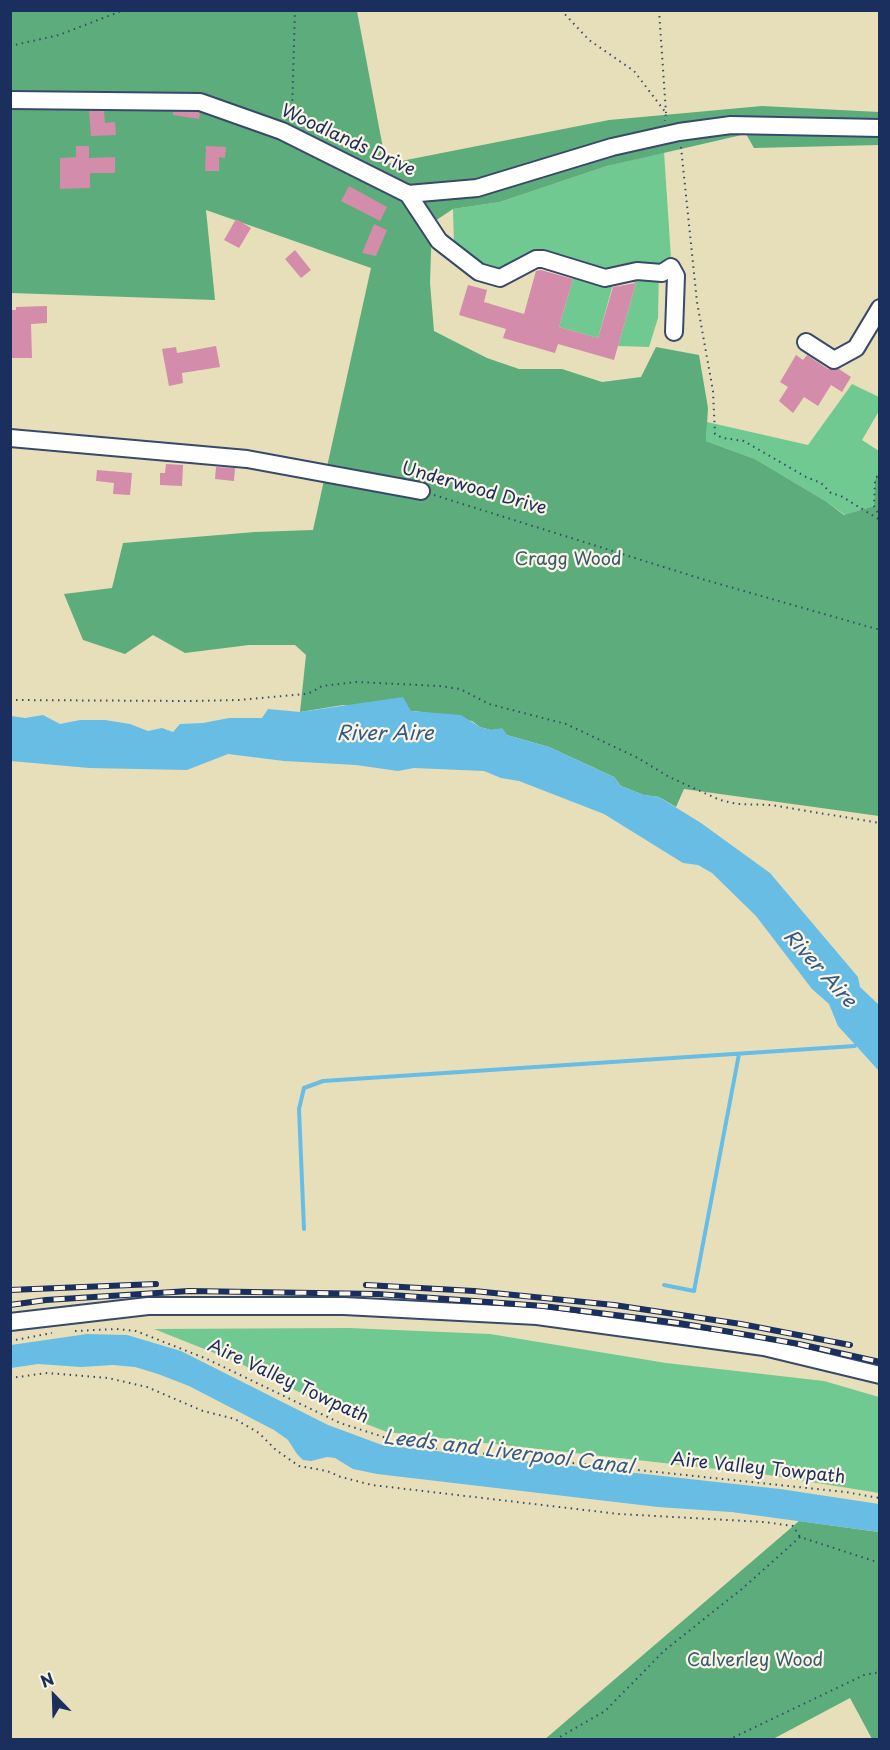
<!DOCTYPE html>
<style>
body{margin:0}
#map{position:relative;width:890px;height:1750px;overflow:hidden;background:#e6dfba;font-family:"Playpen Sans",sans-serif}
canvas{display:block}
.frame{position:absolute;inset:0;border:12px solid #1b2f5e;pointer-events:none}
.north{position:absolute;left:24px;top:1666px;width:60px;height:60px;-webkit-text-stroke:4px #fcf5e5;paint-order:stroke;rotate:337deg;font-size:16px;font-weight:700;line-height:24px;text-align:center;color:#1b2f5e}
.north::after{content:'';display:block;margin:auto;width:21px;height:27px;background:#1b2f5e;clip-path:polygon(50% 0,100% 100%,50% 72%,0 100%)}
</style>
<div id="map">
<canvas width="890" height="1750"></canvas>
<div class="frame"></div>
<div class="north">N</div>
</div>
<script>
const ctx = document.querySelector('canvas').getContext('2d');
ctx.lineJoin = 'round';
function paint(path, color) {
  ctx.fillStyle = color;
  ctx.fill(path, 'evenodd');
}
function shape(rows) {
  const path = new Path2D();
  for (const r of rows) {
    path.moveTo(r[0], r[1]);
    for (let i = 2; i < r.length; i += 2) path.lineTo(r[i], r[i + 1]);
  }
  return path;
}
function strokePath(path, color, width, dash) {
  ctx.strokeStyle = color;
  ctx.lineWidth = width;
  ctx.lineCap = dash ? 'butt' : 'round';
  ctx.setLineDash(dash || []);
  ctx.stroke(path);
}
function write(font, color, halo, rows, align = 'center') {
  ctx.font = font + ' "Playpen Sans",sans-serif';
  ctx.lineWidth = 4.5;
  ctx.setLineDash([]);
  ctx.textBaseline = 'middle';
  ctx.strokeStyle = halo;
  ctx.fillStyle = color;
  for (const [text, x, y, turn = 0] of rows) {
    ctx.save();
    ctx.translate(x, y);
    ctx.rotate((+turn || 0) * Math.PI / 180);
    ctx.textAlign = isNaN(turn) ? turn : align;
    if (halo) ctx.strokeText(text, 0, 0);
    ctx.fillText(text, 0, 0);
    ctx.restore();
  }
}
paint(shape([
 [664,152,671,258,659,270,658,318,649,347,618,346,636,283,615,277,598,338,559,327,575,272,582,261,545,252,511,268,490,268,454,245,453,209,500,202,607,166],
 [852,384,879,397,879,411,862,440,879,451,879,471,875,480,874,506,845,515,827,502,755,459,706,441,707,422,808,445],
 [349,1328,490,1334,666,1363,824,1381,879,1397,879,1493,762,1474,387,1432,361,1422,237,1362,154,1329]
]), '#70c991');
paint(shape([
 [11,11,357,11,386,164,609,120,762,106,879,112,879,145,754,148,746,134,607,166,500,202,453,209,432,223,430,283,434,331,487,358,519,369,562,369,602,382,641,377,656,347,699,355,708,408,706,441,755,459,827,502,844,515,874,506,875,480,879,471,879,816,684,789,676,807,659,797,644,795,621,786,614,777,549,747,507,735,502,729,491,730,480,727,472,721,423,712,343,705,300,712,306,655,295,645,249,645,185,653,153,635,125,654,83,640,64,594,112,588,123,543,255,532,313,530,371,268,206,210,215,300,11,293],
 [799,1521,879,1532,879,1739,872,1739,850,1698,773,1739,544,1740]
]), '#5cad7b');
paint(shape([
 [403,697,411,711,461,715,480,727,491,730,502,728,507,735,549,747,614,777,621,786,644,795,659,797,701,823,770,873,858,977,860,987,879,1005,879,1071,838,1026,829,1004,812,989,756,916,712,873,698,865,683,863,604,814,519,781,501,778,484,771,414,768,398,771,356,765,284,761,228,754,187,770,89,768,11,761,11,716,25,718,43,715,60,724,80,720,105,720,130,724,148,731,162,728,173,732,180,724,203,723,229,718,262,718,268,709,300,712],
 [87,1334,127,1335,181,1351,328,1425,382,1445,780,1489,879,1504,879,1532,731,1512,658,1507,377,1474,353,1469,335,1458,327,1457,311,1461,303,1460,297,1454,288,1440,274,1430,189,1386,158,1374,135,1367,113,1365,81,1367,38,1364,11,1368,11,1345]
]), '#68bde5');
strokePath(shape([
 [304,1229,299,1109,304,1088,323,1081,855,1046],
 [664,1285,694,1291,739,1054]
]), '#68bde5', 4);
paint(shape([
 [89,111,104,111,105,123,115,122,116,135,91,136],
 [173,112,198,112,200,113,199,119,173,115],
 [76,146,89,146,89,158,115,157,115,173,90,173,90,188,60,189,60,158,76,157],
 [206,146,226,147,225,158,219,157,219,171,205,171],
 [349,186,387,207,380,221,341,201],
 [236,219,251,228,239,248,224,240],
 [374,224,387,230,376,256,362,253],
 [295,250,311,270,301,278,285,259],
 [541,270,573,279,559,327,598,338,613,287,636,283,614,360,558,344,555,353,503,338,506,329,459,315,468,285,487,290,484,302,524,314,536,271],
 [47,306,47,323,31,324,32,358,10,358,10,310,16,310,16,307],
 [216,346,220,367,182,373,183,383,169,386,162,349,176,347,177,353],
 [796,355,803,360,807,355,828,369,839,369,851,377,842,392,831,385,818,406,804,397,793,413,779,401,788,387,780,382],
 [166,464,183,465,182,486,160,485,160,473,165,473],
 [216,467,235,468,234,481,215,479],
 [97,470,132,473,130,495,113,494,114,483,96,481]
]), '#d38ca9');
const minor = shape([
 [10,100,200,102,282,131,408,194,477,188,612,147,679,132,731,125,880,128],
 [408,194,439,241,479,272,500,278,536,259,543,259,605,278,637,271,662,273,671,267,676,276,674,332],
 [806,342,834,360,856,348,880,308],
 [10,438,247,459,421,491],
 [10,1322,148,1306,344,1306,537,1316,764,1347,880,1375]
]);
strokePath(minor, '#39496c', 20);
strokePath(shape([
 [561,10,589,40,634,71,666,113,665,121],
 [659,10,666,113],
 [10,46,59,35,124,10],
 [289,118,292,112,295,10],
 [681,147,697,302,713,391,715,434,723,438,744,441,806,477,821,483,831,493,841,496,880,520],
 [880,471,875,480,874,506,880,517],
 [434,495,702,579,880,630],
 [10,700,190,701,239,700,305,694,312,692,322,686,356,682,440,686,460,689,489,704,566,724,638,758,669,777,720,800,737,804,771,805,880,823],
 [75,1331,116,1329,136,1331,207,1359,340,1423,396,1441,431,1448,845,1492,880,1498],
 [10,1341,52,1333],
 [10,1378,47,1373,108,1378,147,1387,203,1411,235,1419,259,1433,276,1450,299,1466,327,1471,341,1477,372,1485,619,1514,764,1522,793,1526,800,1537],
 [555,1740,605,1711,665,1650,743,1588,800,1537,880,1563],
 [728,1740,864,1675,880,1672]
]), '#39496c', 2, [1.5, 4.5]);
strokePath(minor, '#fff', 16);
const rail = shape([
 [366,1285,474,1291,614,1305,741,1324,850,1345],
 [10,1290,156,1284],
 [10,1305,46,1300,189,1291,378,1294,543,1306,679,1323,799,1344,880,1362]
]);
strokePath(rail, '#1b2f5e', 6);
strokePath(rail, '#fcf5e5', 4, [11]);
write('18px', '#1b2f5e', '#fcf5e5', [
 ["Woodlands Drive",348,141,25],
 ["Underwood Drive",474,489,16],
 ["Aire Valley Towpath",288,1382,25],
 ["Aire Valley Towpath",758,1469,6]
]);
write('18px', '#355d6d', '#fcf5e5', [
 ["Cragg Wood",568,560],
 ["Calverley Wood",755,1661]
]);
write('italic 20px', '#325a86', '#fcf5e5', [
 ["River Aire",385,734],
 ["River Aire",819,969,48],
 ["Leeds and Liverpool Canal",508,1453,7]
]);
</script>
